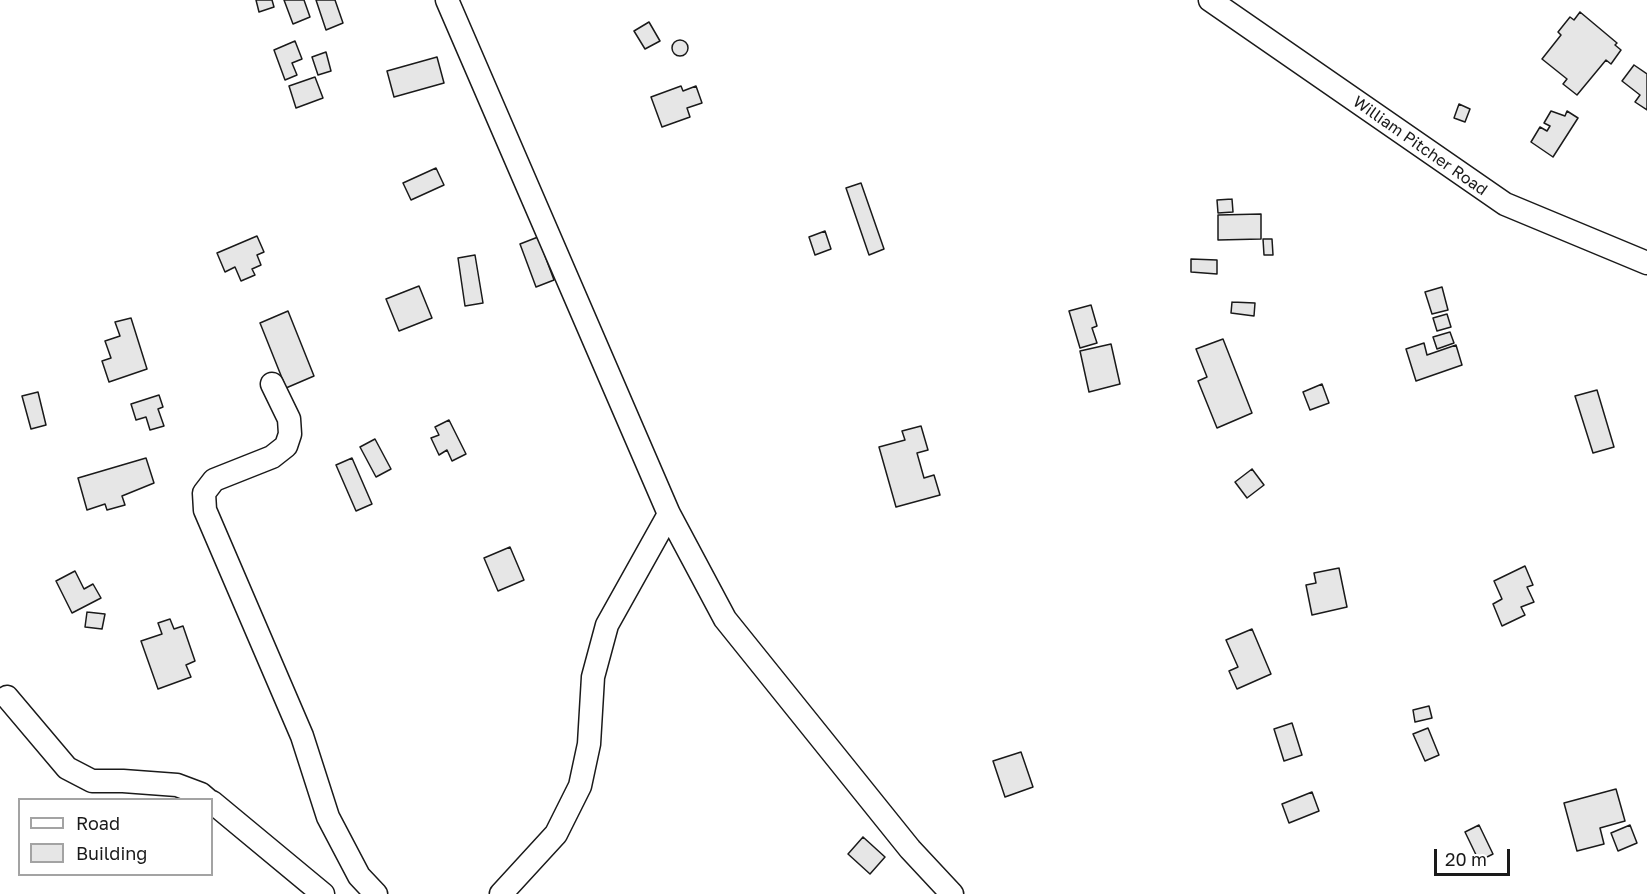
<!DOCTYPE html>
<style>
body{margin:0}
#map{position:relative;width:1647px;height:894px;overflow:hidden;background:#fff;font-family:"Golos Text",sans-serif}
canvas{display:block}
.legend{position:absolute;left:18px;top:798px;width:195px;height:78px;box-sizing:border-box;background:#fff;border:2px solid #a3a3a3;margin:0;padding:8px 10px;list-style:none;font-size:18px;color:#1a1a1a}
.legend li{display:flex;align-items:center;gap:12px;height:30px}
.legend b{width:30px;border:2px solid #a3a3a3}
.scale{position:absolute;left:1434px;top:849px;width:76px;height:27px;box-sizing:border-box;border:3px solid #1a1a1a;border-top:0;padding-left:8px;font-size:18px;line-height:21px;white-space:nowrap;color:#1a1a1a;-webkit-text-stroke:4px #fff;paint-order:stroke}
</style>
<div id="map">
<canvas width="1647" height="894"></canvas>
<ul class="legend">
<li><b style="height:8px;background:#fff"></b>Road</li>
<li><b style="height:16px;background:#e6e6e6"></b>Building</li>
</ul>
<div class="scale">20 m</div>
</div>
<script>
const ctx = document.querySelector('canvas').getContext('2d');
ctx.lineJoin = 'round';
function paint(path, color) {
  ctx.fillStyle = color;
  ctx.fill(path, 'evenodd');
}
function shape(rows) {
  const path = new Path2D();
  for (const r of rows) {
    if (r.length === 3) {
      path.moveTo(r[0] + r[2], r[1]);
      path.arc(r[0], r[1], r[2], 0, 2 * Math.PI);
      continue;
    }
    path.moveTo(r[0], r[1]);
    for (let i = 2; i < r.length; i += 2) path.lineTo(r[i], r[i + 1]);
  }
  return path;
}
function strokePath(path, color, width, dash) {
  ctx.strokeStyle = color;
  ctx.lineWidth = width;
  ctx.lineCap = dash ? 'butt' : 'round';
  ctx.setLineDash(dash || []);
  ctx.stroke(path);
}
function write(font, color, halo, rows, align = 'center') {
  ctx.font = font + ' "Golos Text",sans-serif';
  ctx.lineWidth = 4.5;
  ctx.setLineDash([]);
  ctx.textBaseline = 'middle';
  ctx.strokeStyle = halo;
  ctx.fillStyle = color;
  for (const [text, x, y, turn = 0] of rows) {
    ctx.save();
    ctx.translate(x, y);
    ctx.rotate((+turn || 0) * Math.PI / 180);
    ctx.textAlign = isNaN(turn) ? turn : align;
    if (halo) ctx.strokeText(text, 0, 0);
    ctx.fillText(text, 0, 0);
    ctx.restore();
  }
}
const building = shape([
 [256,0,272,0,274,7,259,12,256,0],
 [284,0,304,0,310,17,293,24,284,0],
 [316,0,335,0,343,23,326,30,316,0],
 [1580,12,1617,43,1615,45,1621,50,1611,64,1606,60,1577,95,1563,84,1567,79,1542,59,1561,35,1558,32,1570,17,1574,20,1580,12],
 [649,22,660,41,645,49,634,31,649,22],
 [680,48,8],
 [295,41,302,59,292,63,297,75,285,80,274,50,295,41],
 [326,52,331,71,318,75,312,57,326,52],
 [437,57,444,83,394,97,387,71,437,57],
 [1634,65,1647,74,1647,110,1635,102,1640,95,1622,81,1634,65],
 [315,77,323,98,296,108,289,86,315,77],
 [681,86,683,91,696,86,702,103,687,108,690,117,662,127,651,97,681,86],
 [1459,104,1470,109,1465,122,1454,118,1459,104],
 [1551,111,1565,116,1567,111,1578,118,1553,157,1531,142,1540,127,1547,131,1550,126,1544,123,1551,111],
 [436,168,444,185,411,200,403,183,436,168],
 [861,183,884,249,869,255,846,188,861,183],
 [1232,199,1233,212,1218,213,1217,200,1232,199],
 [1261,214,1261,239,1218,240,1218,215,1261,214],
 [825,231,831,249,815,255,809,237,825,231],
 [257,236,264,252,257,255,261,265,252,269,255,275,241,281,235,267,225,272,217,253,257,236],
 [538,237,554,280,536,287,520,244,538,237],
 [1263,239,1272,239,1273,255,1264,255,1263,239],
 [475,255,483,303,465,306,458,258,475,255],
 [1191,259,1217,260,1217,274,1191,272,1191,259],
 [419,286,432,318,399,331,386,299,419,286],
 [1442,287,1448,310,1432,314,1425,292,1442,287],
 [1232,302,1255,303,1254,316,1231,313,1232,302],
 [1091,305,1097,326,1092,328,1097,343,1080,348,1069,311,1091,305],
 [288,311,314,376,286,388,260,323,288,311],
 [1447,314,1451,327,1437,331,1433,318,1447,314],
 [131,318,147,369,109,382,102,361,111,358,105,341,120,336,115,322,131,318],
 [1450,332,1454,343,1437,349,1433,337,1450,332],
 [1223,339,1252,413,1217,428,1198,381,1207,377,1196,349,1223,339],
 [1424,343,1427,355,1456,345,1462,365,1416,381,1406,349,1424,343],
 [1111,344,1120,384,1089,392,1080,351,1111,344],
 [1322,384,1329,403,1310,410,1303,392,1322,384],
 [1597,390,1614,447,1593,453,1575,396,1597,390],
 [38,392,46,425,31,429,22,396,38,392],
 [159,395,163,407,158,409,164,426,150,430,146,417,136,420,131,404,159,395],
 [449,420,466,454,452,461,447,450,439,455,431,438,439,435,435,427,449,420],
 [921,426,928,450,917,453,924,478,934,475,940,495,896,507,879,447,905,440,902,431,921,426],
 [375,439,391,469,376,477,360,447,375,439],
 [146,458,154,483,122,496,125,505,107,510,105,504,87,510,78,478,146,458],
 [352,458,372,504,356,511,336,465,352,458],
 [1252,469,1264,485,1247,498,1235,482,1252,469],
 [510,547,524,580,498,591,484,558,510,547],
 [1525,566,1533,585,1527,587,1534,602,1521,607,1525,615,1502,626,1493,604,1502,599,1494,581,1525,566],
 [1339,568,1347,607,1312,615,1306,585,1316,583,1314,573,1339,568],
 [75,571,84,589,93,584,101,598,72,613,56,581,75,571],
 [87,612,105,614,102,629,85,627,87,612],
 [170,619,174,629,183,626,195,661,186,665,191,677,158,689,141,641,162,634,158,623,170,619],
 [1252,629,1271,674,1237,689,1229,671,1238,667,1226,640,1252,629],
 [1429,706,1432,718,1415,722,1413,710,1429,706],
 [1292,723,1302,755,1284,761,1274,729,1292,723],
 [1428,728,1439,755,1425,761,1413,734,1428,728],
 [1021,752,1033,787,1005,797,993,761,1021,752],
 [1616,789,1625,821,1600,828,1604,844,1577,851,1564,803,1616,789],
 [1312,792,1319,811,1289,823,1282,804,1312,792],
 [1479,825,1493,854,1479,861,1465,832,1479,825],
 [1630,825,1637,843,1618,851,1611,833,1630,825],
 [863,837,885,857,870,874,848,854,863,837]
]);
paint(building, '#e6e6e6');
strokePath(building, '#1a1a1a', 1.5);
const minor = shape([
 [447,0,669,514,725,619,910,849,952,894],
 [1210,0,1505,204,1647,263],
 [272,384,289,419,290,434,286,446,272,457,214,480,204,493,205,510,302,736,328,817,359,876,376,894],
 [7,697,67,768,92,781,123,781,177,785,201,794,208,800],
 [212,802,323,894],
 [501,894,556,834,580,786,589,744,593,677,607,625,669,514]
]);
strokePath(minor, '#1a1a1a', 25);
strokePath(minor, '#fff', 22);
write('16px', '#1a1a1a', '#fff', [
 ["William Pitcher Road",1420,146,35]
]);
</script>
